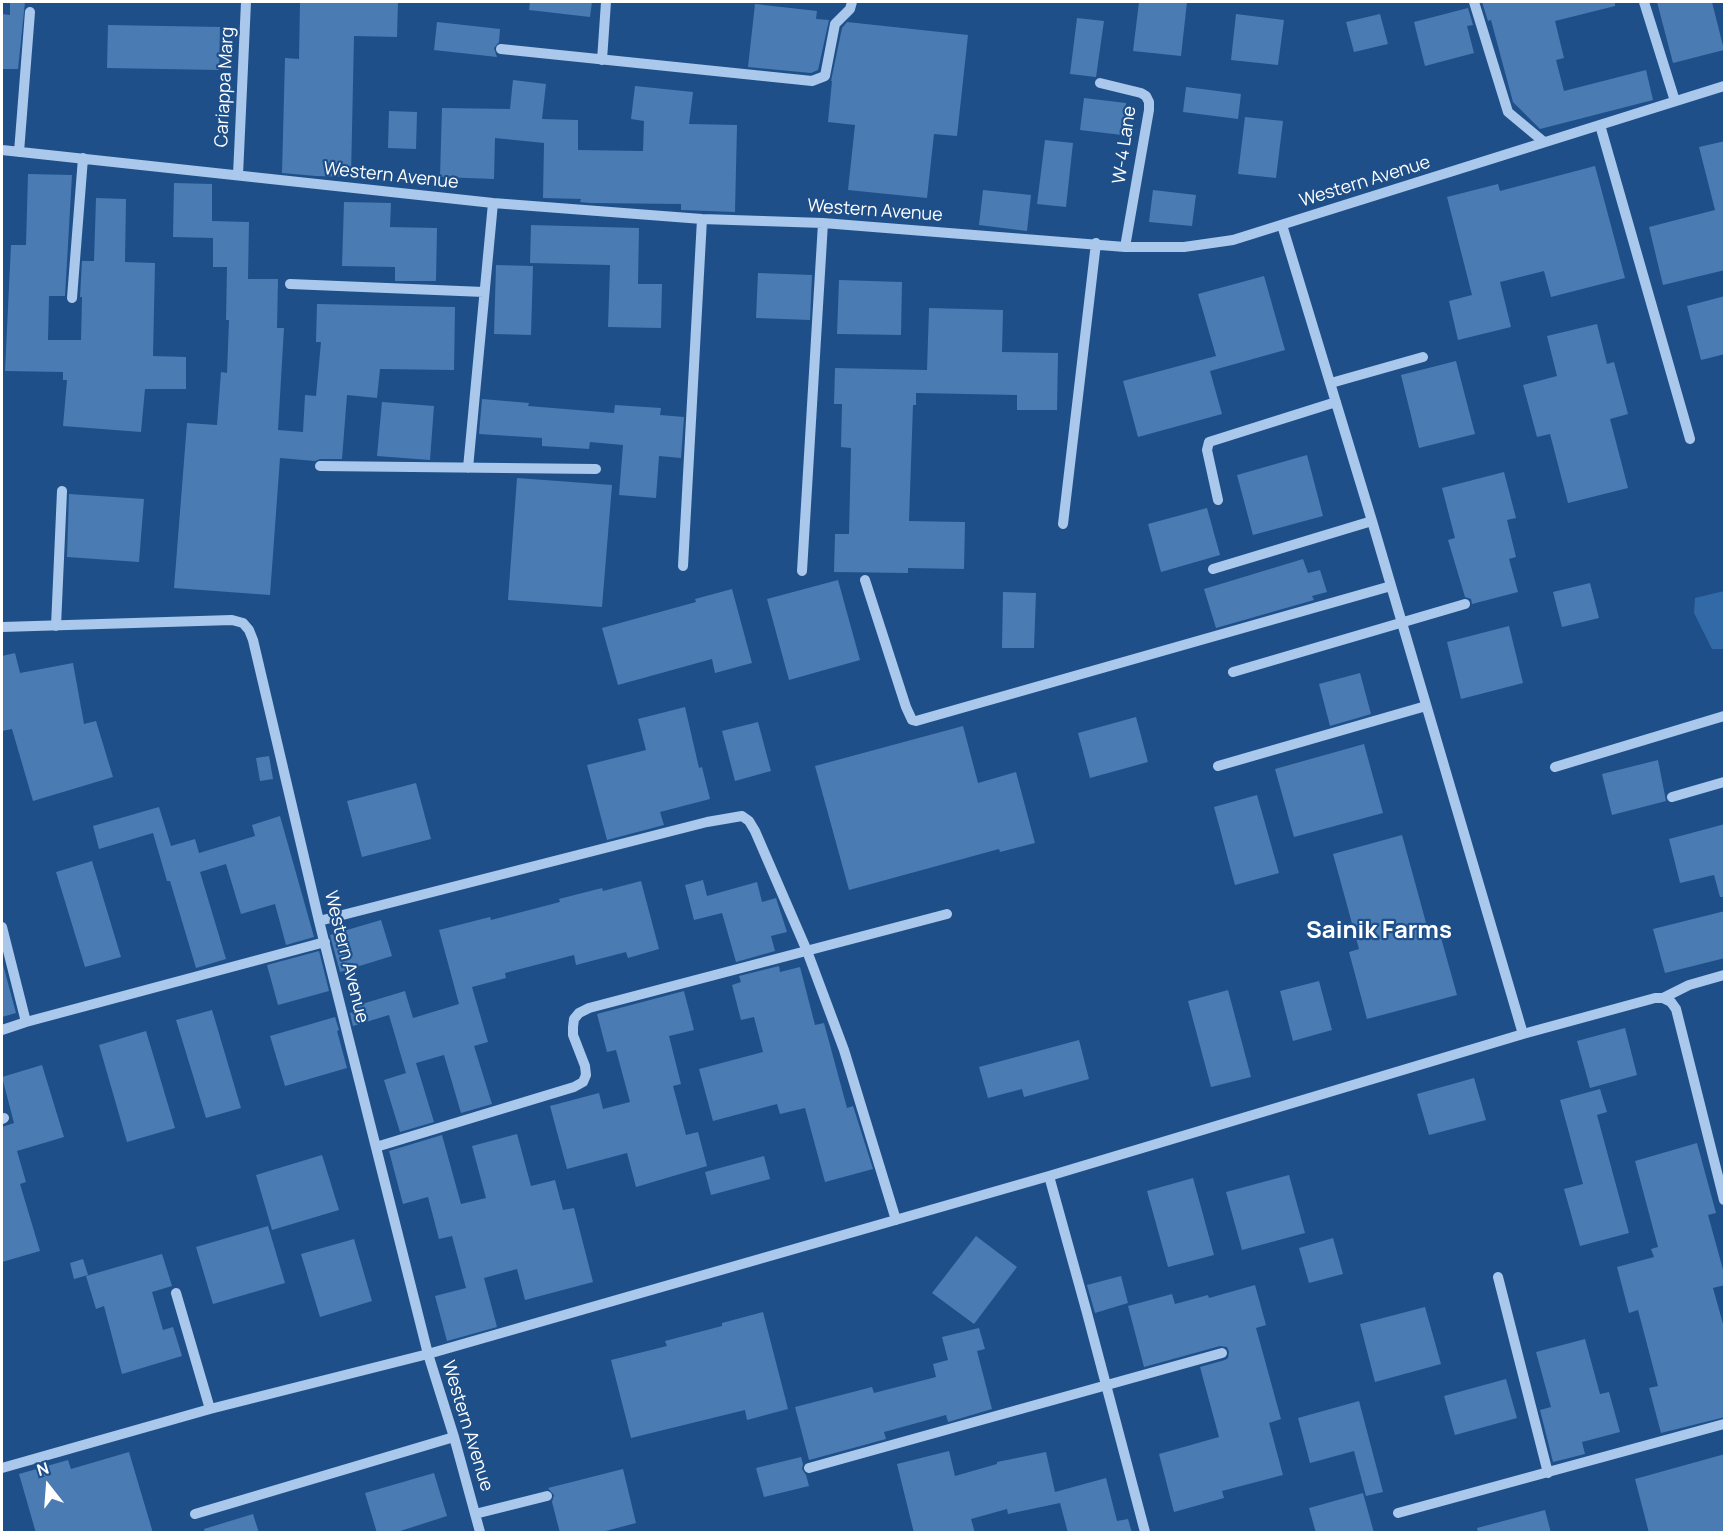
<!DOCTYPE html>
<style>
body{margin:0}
#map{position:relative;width:1726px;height:1534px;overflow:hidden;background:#1e4f89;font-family:Manrope,sans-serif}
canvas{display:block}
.frame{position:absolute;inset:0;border:3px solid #fff;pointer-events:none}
.north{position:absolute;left:18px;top:1456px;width:60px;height:60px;-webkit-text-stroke:4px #1e4f89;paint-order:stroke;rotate:343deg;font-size:16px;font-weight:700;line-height:24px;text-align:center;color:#fff}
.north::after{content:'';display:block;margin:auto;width:21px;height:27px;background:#fff;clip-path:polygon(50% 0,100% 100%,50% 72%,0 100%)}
</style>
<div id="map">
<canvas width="1726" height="1534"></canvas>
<div class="frame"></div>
<div class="north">N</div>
</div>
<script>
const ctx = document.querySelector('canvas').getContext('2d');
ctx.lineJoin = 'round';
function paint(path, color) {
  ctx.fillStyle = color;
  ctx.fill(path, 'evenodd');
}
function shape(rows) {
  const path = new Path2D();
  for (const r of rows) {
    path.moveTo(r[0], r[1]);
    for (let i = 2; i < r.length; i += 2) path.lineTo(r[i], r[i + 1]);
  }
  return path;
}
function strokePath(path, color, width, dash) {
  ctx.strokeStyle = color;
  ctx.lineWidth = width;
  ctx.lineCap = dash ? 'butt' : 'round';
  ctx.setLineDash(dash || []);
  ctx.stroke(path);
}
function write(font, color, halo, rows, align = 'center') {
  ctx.font = font + ' Manrope,sans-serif';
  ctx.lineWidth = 4.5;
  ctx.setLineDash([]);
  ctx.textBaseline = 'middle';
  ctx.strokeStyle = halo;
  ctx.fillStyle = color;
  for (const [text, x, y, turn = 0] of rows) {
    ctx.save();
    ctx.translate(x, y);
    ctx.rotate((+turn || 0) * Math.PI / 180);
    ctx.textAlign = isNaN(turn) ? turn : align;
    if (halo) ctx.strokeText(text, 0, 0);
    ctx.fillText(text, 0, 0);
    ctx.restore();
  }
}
paint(shape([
 [1724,591,1724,649,1712,649,1694,613,1695,598]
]), '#3269a7');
paint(shape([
 [10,2,25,2,18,69,2,69,2,14,10,15],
 [300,2,398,2,397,37,354,36,351,177,316,176,282,173,285,58,299,59],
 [530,2,592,2,590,17,529,10],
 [1139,2,1187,2,1181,56,1133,51],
 [1482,2,1615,2,1615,6,1555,21,1564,58,1556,60,1564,91,1646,70,1653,100,1540,129,1513,102,1491,20,1488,21],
 [1657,2,1712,2,1724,50,1673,63],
 [755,4,817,11,816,19,829,20,818,70,811,73,748,67],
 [1468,8,1473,25,1467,26,1474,53,1425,66,1414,22],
 [1236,14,1284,20,1278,65,1231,60],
 [1380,14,1388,44,1354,52,1346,22],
 [1077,18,1104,21,1096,77,1070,74],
 [437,22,500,29,499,42,494,48,497,57,434,50],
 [847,22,968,35,957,136,934,134,927,198,848,190,855,125,828,122,832,81,831,81,842,28],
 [108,25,220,27,219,70,107,68],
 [513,80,546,84,542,119,578,120,578,150,643,151,644,121,631,119,635,86,693,92,689,124,737,125,735,212,681,210,681,204,590,203,580,202,581,199,543,198,544,143,495,138,494,179,440,177,442,108,510,109],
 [1186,87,1241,94,1238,119,1183,112],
 [1084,98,1126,103,1122,135,1080,130],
 [389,111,417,112,416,149,388,148],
 [1245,117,1283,121,1276,178,1238,174],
 [1045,140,1073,143,1066,207,1037,204],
 [1725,141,1725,270,1663,285,1649,227,1715,210,1699,147],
 [1595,166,1625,278,1551,297,1544,271,1500,282,1511,327,1458,340,1449,301,1472,295,1447,197,1498,184,1500,191],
 [28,174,72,175,65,296,49,296,48,340,81,340,82,297,80,297,82,261,94,261,96,198,126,199,125,262,155,263,153,356,186,357,186,389,145,389,141,432,63,426,67,380,63,380,63,372,5,371,11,245,26,245],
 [174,183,212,184,212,221,249,222,248,279,278,279,277,328,284,328,278,430,303,432,305,395,316,396,321,342,316,342,317,304,455,307,454,370,380,369,377,398,347,395,342,459,320,459,315,461,280,458,270,595,174,588,187,423,217,425,221,372,227,373,229,320,226,320,227,267,213,267,213,238,173,237],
 [983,190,1031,195,1027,231,979,225],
 [1153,190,1196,195,1192,226,1149,222],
 [344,202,391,203,390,227,437,228,436,281,395,281,395,267,342,266],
 [531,225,639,228,638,284,662,284,661,328,608,327,610,265,530,263],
 [496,265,533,266,531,335,494,334],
 [758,273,812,275,810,320,756,318],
 [1264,276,1285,350,1210,371,1222,414,1138,437,1123,381,1216,356,1198,294],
 [839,280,902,282,901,335,837,334],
 [1725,296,1725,354,1701,360,1687,306],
 [929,308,1003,310,1002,352,1058,353,1057,410,1017,410,1017,395,916,393,916,405,913,405,909,521,965,522,964,569,908,568,908,573,834,572,835,534,849,534,851,448,841,447,842,404,834,404,835,368,927,370],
 [1597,324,1607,364,1614,362,1628,414,1610,419,1628,488,1568,503,1550,434,1537,437,1523,385,1557,376,1547,336],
 [1456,361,1475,434,1419,448,1401,375],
 [482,399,529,403,528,406,614,413,615,405,661,408,660,415,684,417,681,458,659,456,656,498,619,495,623,445,590,442,589,449,542,446,542,438,479,434],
 [382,402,434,406,430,460,377,456],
 [1307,455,1323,516,1253,535,1237,475],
 [1504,472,1516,518,1507,520,1516,557,1509,559,1518,592,1472,604,1471,599,1465,597,1448,540,1455,538,1442,488],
 [517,478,612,485,602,607,508,600],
 [69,494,144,499,139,562,67,557],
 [1207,508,1220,555,1161,572,1148,524],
 [1303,559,1308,573,1320,570,1327,592,1312,596,1314,600,1216,628,1204,589],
 [838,580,860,660,789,680,767,599],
 [1590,583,1599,618,1562,627,1553,592],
 [732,589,752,663,715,673,712,659,618,685,602,628,696,602,695,599],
 [1003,592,1036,593,1034,648,1002,648],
 [1509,626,1523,683,1461,699,1447,642],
 [15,653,20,673,73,663,84,724,96,721,113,777,33,801,12,729,2,731,2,656],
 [1360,673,1371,714,1330,726,1319,684],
 [685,707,699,768,702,767,710,799,660,812,664,825,607,840,587,765,646,750,638,719],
 [1136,717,1148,762,1090,778,1078,733],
 [758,722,771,771,735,781,722,731],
 [963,726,978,783,1016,772,1035,843,1000,852,999,849,849,890,815,766],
 [1364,744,1383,813,1294,837,1275,769],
 [269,756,273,779,260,781,256,758],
 [1658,760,1666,801,1612,815,1602,774],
 [416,783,431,839,362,857,347,801],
 [1257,795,1279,873,1235,885,1214,807],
 [159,807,171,846,195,839,199,853,255,836,252,825,280,816,314,937,286,945,275,904,241,914,226,864,200,872,226,959,196,968,170,881,167,881,153,833,99,849,93,826],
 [1725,824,1725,897,1720,897,1714,875,1680,883,1669,839],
 [1402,835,1428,930,1438,927,1457,995,1367,1019,1349,952,1359,949,1333,854],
 [92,861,121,957,85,967,56,872],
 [703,880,707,896,757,882,762,902,776,898,787,932,771,936,775,951,736,962,722,913,694,920,685,885],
 [641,881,659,949,628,958,626,952,576,965,574,955,505,973,506,978,472,987,488,1042,474,1046,492,1104,461,1113,444,1055,416,1063,434,1122,400,1132,384,1080,406,1073,389,1015,353,1026,350,1013,354,1012,352,1007,405,991,413,1018,459,1004,439,930,490,917,491,920,560,902,559,899,602,888,603,891],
 [1725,911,1725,958,1665,973,1653,929],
 [381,920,392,956,340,972,330,935],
 [319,951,329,991,278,1005,267,965],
 [2,961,16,1013,2,1017],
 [779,966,780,972,800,967,815,1025,824,1023,847,1108,853,1106,873,1169,825,1182,805,1108,780,1114,777,1104,713,1121,699,1069,763,1052,754,1017,741,1020,732,985,741,982,739,976],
 [1319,981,1332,1030,1293,1041,1280,991],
 [1228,990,1251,1077,1211,1087,1188,1001],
 [684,991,694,1030,669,1036,681,1084,673,1086,686,1135,698,1132,707,1166,636,1187,627,1153,567,1169,550,1106,599,1093,603,1109,630,1102,616,1050,607,1052,597,1014],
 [212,1010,241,1108,206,1118,176,1020],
 [335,1017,339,1030,337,1031,347,1068,285,1086,270,1036],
 [1625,1028,1637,1075,1590,1088,1577,1041],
 [146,1031,175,1128,127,1142,99,1045],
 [1079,1040,1089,1079,1024,1097,1022,1089,988,1098,979,1067],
 [42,1065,64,1137,17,1151,26,1182,20,1184,40,1251,2,1262,2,1127,14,1123,2,1077],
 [1474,1078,1486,1120,1429,1135,1417,1094],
 [1600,1089,1607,1112,1597,1115,1629,1233,1580,1246,1564,1189,1583,1184,1560,1100],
 [517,1134,531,1186,555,1180,563,1210,574,1208,593,1282,525,1300,517,1269,484,1278,497,1327,447,1341,435,1296,466,1288,452,1236,439,1239,428,1197,403,1204,389,1151,442,1135,461,1204,486,1198,472,1146],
 [1697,1143,1716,1213,1708,1215,1725,1277,1725,1285,1713,1288,1725,1331,1725,1417,1661,1433,1649,1388,1658,1386,1638,1310,1629,1313,1617,1267,1654,1257,1651,1249,1658,1247,1635,1161],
 [322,1155,339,1210,272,1230,256,1175],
 [764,1156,770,1179,711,1195,705,1172],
 [1289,1175,1305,1233,1242,1250,1226,1192],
 [1193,1178,1214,1255,1168,1267,1147,1191],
 [268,1226,285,1283,213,1304,196,1247],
 [976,1236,1017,1267,974,1324,932,1293],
 [1333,1238,1343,1274,1309,1283,1299,1248],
 [354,1239,372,1301,320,1317,301,1254],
 [162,1254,172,1286,152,1292,163,1330,173,1327,182,1356,122,1374,104,1306,96,1309,86,1276],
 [83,1259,88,1275,74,1279,70,1263],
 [1121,1276,1128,1303,1095,1313,1087,1285],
 [1255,1285,1266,1325,1256,1328,1281,1419,1269,1423,1283,1475,1222,1491,1224,1498,1174,1512,1159,1454,1219,1437,1200,1367,1225,1360,1228,1358,1229,1352,1227,1347,1220,1346,1144,1367,1128,1306,1172,1294,1175,1304,1208,1295,1209,1298],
 [1425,1307,1441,1364,1375,1382,1360,1324],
 [763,1312,788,1409,747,1420,745,1410,631,1438,611,1360,667,1346,665,1341,722,1326,722,1323],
 [979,1328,985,1349,977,1351,992,1409,948,1422,946,1415,884,1432,886,1439,809,1460,795,1407,872,1387,874,1393,936,1377,933,1364,948,1360,942,1337],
 [1585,1339,1600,1394,1609,1392,1620,1432,1582,1442,1585,1454,1553,1462,1540,1410,1551,1407,1536,1352],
 [1506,1379,1517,1418,1455,1435,1444,1396],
 [1359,1401,1383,1492,1366,1496,1354,1451,1310,1463,1298,1418],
 [949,1451,955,1476,997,1464,997,1462,1046,1452,1055,1492,1106,1478,1117,1521,1128,1519,1132,1533,1068,1533,1060,1503,1008,1514,1007,1509,971,1519,975,1533,914,1533,897,1464],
 [129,1452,153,1533,36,1533,19,1474,68,1460,71,1469],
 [1725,1454,1725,1533,1649,1533,1635,1479],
 [801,1457,803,1464,802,1469,806,1475,809,1486,764,1497,756,1468],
 [623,1469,636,1523,598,1533,560,1533,552,1502,554,1495,548,1488],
 [434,1473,447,1516,394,1533,377,1533,365,1493],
 [1363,1493,1374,1533,1316,1533,1309,1508],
 [1545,1510,1551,1533,1478,1533,1477,1528],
 [253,1514,259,1533,205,1533,204,1529]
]), '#4b7bb3');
strokePath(shape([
 [1474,2,1508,112,1544,142],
 [1644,2,1675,101],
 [501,49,812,81,825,76,835,24,850,9,852,2],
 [602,60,606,2],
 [1100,83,1141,93,1146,96,1149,102,1149,110,1125,247],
 [1600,125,1690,439],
 [2,150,493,203,702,219,823,223,1125,247,1184,247,1233,240,1724,86],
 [19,152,30,12],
 [238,175,246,2],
 [1282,225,1372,521,1523,1034],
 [290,284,484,292],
 [72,298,83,158],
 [1331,383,1423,357],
 [320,466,596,469],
 [468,468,493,203],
 [1218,500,1207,450,1209,442,1336,402],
 [1063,524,1096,243],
 [683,566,702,219],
 [1213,569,1372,521],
 [802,571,823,223],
 [865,580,906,707,912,720,916,721,1391,586],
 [56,626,62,491],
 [2,627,232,620,243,623,249,630,253,640,319,921,428,1354,454,1437,480,1532],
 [1233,672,1465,604],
 [1218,766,1426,706],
 [1555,767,1724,716],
 [1672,797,1724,782],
 [319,921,707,822,742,816,749,821,755,831,807,951,844,1050,896,1220],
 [2,927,26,1022],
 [1663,998,1689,985,1724,975],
 [2,1030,26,1022,325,942],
 [2,1119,4,1118],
 [376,1147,574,1087,583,1082,586,1075,585,1066,573,1035,573,1027,574,1019,579,1013,589,1008,947,914],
 [1049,1176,1087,1313,1145,1532],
 [1498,1277,1548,1473],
 [176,1293,210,1409],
 [2,1468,210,1409,428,1354,1049,1176,1523,1034,1655,998,1663,998,1671,1002,1676,1009,1724,1200],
 [809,1468,1222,1353],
 [1398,1513,1724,1424],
 [195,1514,454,1437],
 [475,1514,547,1496]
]), '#a9c8eb', 10);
write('18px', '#fff', '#1e4f89', [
 ["Cariappa Marg",225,87,-87],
 ["W-4 Lane",1125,145,-82],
 ["Western Avenue",391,176,6],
 ["Western Avenue",1365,182,-17],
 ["Western Avenue",875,211,4],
 ["Western Avenue",346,957,76],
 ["Western Avenue",467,1426,73]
]);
write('bold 24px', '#fff', '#1e4f89', [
 ["Sainik Farms",1379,931]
]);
</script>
